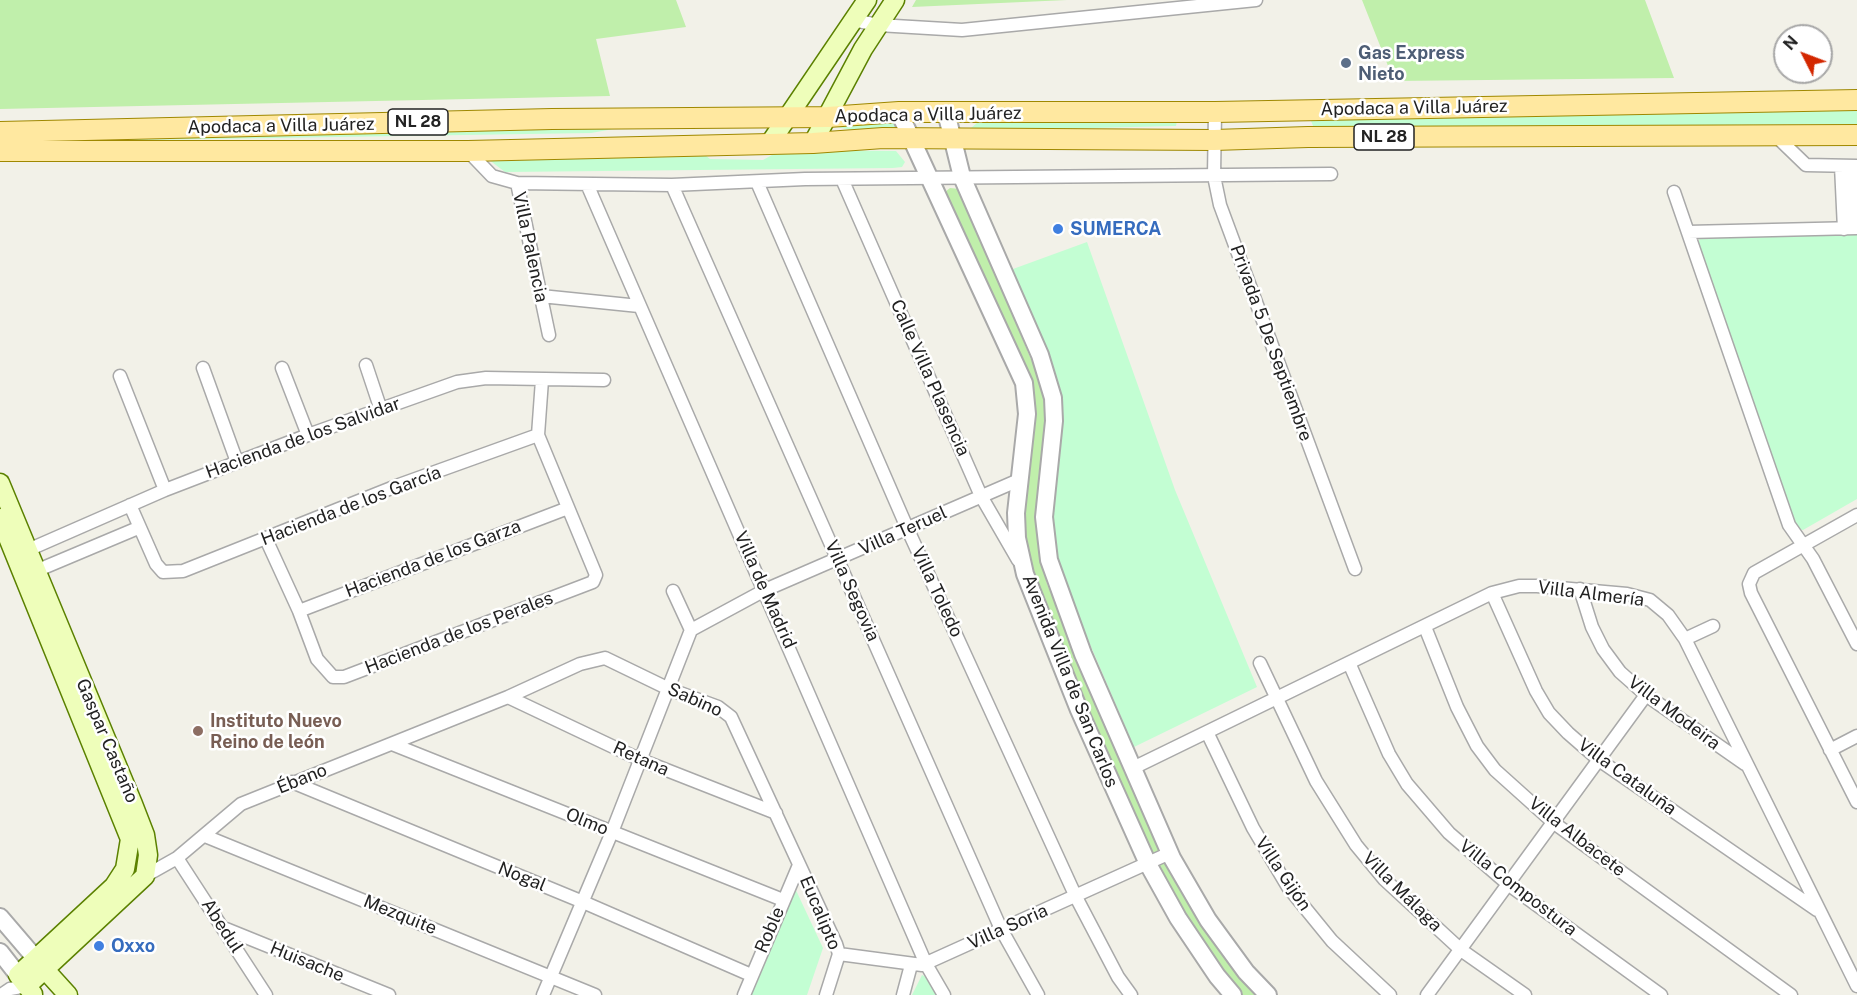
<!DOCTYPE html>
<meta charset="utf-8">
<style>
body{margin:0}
#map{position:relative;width:1857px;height:995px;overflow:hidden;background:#f2f1e8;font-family:"Public Sans",sans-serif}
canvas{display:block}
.north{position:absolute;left:1773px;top:24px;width:60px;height:60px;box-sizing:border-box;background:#fff;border:2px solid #a7a7a7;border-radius:50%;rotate:312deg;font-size:16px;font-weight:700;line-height:24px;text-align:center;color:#222}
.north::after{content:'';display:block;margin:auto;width:21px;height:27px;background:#d32700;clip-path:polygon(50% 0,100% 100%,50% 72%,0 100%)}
</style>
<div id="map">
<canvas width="1857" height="995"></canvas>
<div class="north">N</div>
</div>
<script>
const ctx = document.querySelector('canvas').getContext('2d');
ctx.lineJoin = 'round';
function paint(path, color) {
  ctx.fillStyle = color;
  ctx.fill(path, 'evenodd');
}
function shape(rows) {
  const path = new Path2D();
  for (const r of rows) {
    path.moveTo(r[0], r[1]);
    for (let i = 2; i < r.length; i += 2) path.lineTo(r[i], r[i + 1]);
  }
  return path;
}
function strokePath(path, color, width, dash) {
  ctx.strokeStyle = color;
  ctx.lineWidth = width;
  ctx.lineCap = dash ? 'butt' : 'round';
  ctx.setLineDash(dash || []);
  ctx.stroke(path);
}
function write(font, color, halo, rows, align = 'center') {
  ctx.font = font + ' "Public Sans",sans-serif';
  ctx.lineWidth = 5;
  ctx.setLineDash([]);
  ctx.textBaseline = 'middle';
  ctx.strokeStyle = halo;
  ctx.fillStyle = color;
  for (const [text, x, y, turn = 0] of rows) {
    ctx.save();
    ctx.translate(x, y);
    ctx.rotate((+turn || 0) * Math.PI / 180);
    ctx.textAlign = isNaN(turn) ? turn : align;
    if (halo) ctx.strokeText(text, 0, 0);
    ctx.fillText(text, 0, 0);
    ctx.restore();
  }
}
paint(shape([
 [0,0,676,0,686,27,596,39,610,96,0,109],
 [916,0,1067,0,912,7],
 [1362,0,1645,0,1674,78,1394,81],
 [950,188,960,189,1043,388,1047,409,1046,437,1039,471,1037,505,1038,547,1047,584,1144,809,1259,995,1241,995,1233,987,1162,880,1044,611,1027,562,1022,526,1034,419,945,192]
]), '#c0efab');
paint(shape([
 [1857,108,1857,124,1314,128,1311,121,1313,115],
 [1063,121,1177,121,1176,126,1173,126,976,131,971,128,977,123],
 [829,123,899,123,901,129,852,130,831,126],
 [619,128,591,133,16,142,49,135],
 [781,150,896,151,905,162,902,167,893,168,505,172,488,159,700,151,710,159,763,160],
 [1857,233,1857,499,1803,530,1795,528,1698,245,1700,237],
 [1087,242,1175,490,1257,687,1134,747,1059,572,1048,525,1061,406,1059,387,1013,269],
 [794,886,823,948,807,995,749,995],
 [922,975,928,978,936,995,912,995]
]), '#c3fed3');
const minor = shape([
 [853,20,878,25,962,30,1256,0],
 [1215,112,1214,176,1220,205,1355,569],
 [1777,137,1806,165,1857,166],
 [468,151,492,176,517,183,549,335],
 [1841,166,1844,229],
 [1853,166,1855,228],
 [842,179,981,496,1018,560],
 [757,182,908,530,1076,897,1118,977,1131,995],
 [517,183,672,185,805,179,1331,174],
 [587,184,926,964,944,995],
 [672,185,1001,929,1038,995],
 [1674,192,1789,525,1813,559,1857,644],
 [1688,232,1857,228],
 [541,296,639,306],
 [366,365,381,410],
 [203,368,237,462],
 [282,368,308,435],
 [120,376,165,490],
 [130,505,156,564,163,572,183,571,399,485,538,435],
 [1857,515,1754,573,1749,584,1751,593,1857,802],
 [266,539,299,611,317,659,333,677,344,677,593,582,596,575,538,435,542,380],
 [21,553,165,490,308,435,457,382,486,378,604,380],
 [31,573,138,528],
 [1580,589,1592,627,1603,649,1620,672,1646,695,1745,764],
 [673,591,691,630],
 [1492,593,1536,691,1549,713,1568,733,1599,760,1817,910],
 [299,611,568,508],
 [1425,627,1457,707,1477,746,1495,770,1554,823,1791,995],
 [691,630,765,590,1019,480],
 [1685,639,1713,626],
 [1260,663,1316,781,1356,845,1384,879,1461,950,1525,995],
 [1350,665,1389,754,1407,784,1449,833,1509,885,1661,995],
 [508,697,641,760,776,813],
 [1207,732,1253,828,1288,887,1332,941,1390,995],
 [392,744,783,900],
 [1830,750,1857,736],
 [1133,768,1492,593,1519,586,1537,586,1627,594,1650,600,1668,615,1685,639,1857,986],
 [292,782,583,902,751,975],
 [205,836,595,995],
 [177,858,266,995],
 [145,876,177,858,241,804,508,697,580,664,605,658,669,689,718,707,731,717,836,944,839,954,826,995],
 [226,929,389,995],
 [839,954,922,965,1170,853],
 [1,995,10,989,27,986],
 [543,995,612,832,691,630],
 [744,995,799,865],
 [903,995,911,965],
 [1427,995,1646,695]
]);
const tertiary = shape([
 [899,112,1024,383,1027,414,1016,513,1017,538,1025,574,1079,710,1148,864,1178,918,1217,976,1233,995],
 [946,112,962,177,1040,355,1053,398,1054,421,1044,517,1047,543,1049,560,1083,654,1172,858,1208,920,1246,972,1268,995],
 [0,917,36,959],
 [0,952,18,975]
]);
const secondary = shape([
 [770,143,867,0],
 [813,143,863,49,895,0],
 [0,483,133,804,145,835,148,855,145,876,27,986],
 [0,518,130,839,125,869,114,886,18,975,33,994],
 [39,963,68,995]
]);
const primary = shape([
 [0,132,552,119,828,117,899,112,1215,112,1857,100],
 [0,151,468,151,813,143,883,138,1214,140,1308,137,1857,135]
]);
strokePath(minor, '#a9a9a9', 15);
strokePath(tertiary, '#a9a9a9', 20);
strokePath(secondary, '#5b8100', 21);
strokePath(primary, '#9f8800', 22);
strokePath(minor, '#fff', 12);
strokePath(tertiary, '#fff', 16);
strokePath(secondary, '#eefeba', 18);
strokePath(primary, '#ffe8a0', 20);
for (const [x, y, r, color] of [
 [1346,63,6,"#5c6f8a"],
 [1058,229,6,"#3f7fe0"],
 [198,731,6,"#8d6e63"],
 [99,946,6,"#3f7fe0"]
]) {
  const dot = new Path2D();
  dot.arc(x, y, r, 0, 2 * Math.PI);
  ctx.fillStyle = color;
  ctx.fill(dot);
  strokePath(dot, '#fff', 2);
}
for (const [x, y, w] of [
 [418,122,60],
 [1384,137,60]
]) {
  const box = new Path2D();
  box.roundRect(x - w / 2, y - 13, w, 26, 4.5);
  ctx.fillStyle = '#fff';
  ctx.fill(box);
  strokePath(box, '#222', 1.5);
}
write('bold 16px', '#222', null, [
 ["NL 28",418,122],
 ["NL 28",1384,137]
]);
write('bold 18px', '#4e5e75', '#fff', [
 ["Gas Express",1358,53],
 ["Nieto",1358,74]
], 'left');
write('18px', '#222', '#fff', [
 ["Apodaca a Villa Juárez",1414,108,-1],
 ["Apodaca a Villa Juárez",928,115,-1],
 ["Apodaca a Villa Juárez",281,126,-1],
 ["Villa Palencia",530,247,78],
 ["Privada 5 De Septiembre",1271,343,70],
 ["Calle Villa Plasencia",930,378,66],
 ["Hacienda de los Salvidar",303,438,-20],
 ["Hacienda de los García",351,506,-21],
 ["Villa Teruel",903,531,-24],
 ["Hacienda de los Garza",433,559,-21],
 ["Villa de Madrid",765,590,66],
 ["Villa Segovia",852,591,66],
 ["Villa Toledo",937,592,65],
 ["Villa Almería",1591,594,7],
 ["Hacienda de los Perales",459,633,-21],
 ["Avenida Villa de San Carlos",1070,681,68],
 ["Sabino",695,700,24],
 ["Villa Modeira",1674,713,37],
 ["Gaspar Castaño",107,741,67],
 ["Retana",641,759,24],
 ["Villa Cataluña",1627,777,36],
 ["Ébano",302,779,-22],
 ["Olmo",587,822,22],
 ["Villa Albacete",1577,837,38],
 ["Villa Gijón",1283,874,56],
 ["Nogal",522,877,22],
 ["Villa Compostura",1518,888,38],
 ["Villa Málaga",1402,892,45],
 ["Eucalipto",820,913,67],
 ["Mezquite",400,915,22],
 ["Abedul",222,926,57],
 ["Villa Soria",1008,927,-24],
 ["Roble",770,930,-67],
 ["Huisache",307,962,22]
]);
write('bold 18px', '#366cbe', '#fff', [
 ["SUMERCA",1070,229],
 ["Oxxo",111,946]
], 'left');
write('bold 18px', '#785e54', '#fff', [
 ["Instituto Nuevo",210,721],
 ["Reino de león",210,742]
], 'left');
</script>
